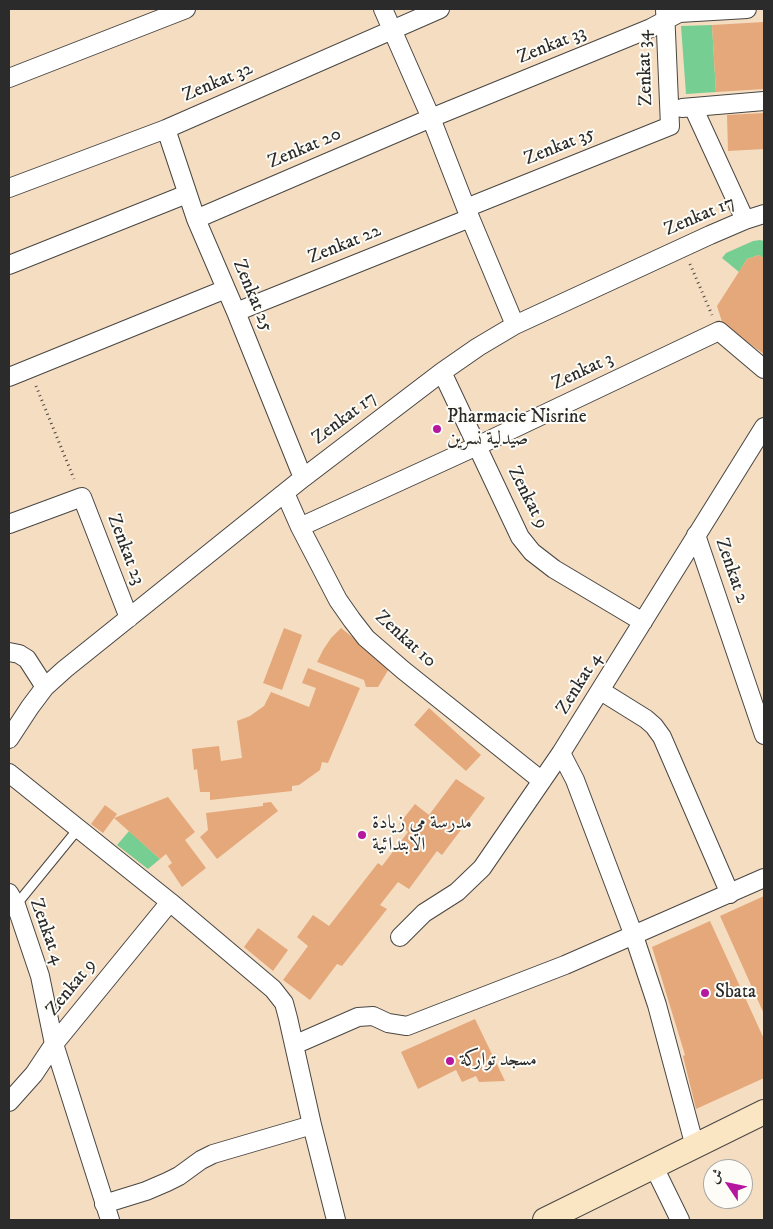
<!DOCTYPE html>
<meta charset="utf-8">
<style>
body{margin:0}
#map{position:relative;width:773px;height:1229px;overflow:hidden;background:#f5ddc2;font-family:"IM FELL DW Pica",Amiri,serif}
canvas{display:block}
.frame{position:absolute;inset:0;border:10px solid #2b2b2b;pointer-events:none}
.north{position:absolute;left:703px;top:1159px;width:50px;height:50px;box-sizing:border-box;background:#fdfcf7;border:1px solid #a9a8a5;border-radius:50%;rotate:304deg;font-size:14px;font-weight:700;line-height:20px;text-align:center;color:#2b2b2b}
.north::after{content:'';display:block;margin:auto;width:18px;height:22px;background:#b5179e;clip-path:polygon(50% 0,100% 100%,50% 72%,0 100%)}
</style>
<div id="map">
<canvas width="773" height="1229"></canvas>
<div class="frame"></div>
<div class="north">ش</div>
</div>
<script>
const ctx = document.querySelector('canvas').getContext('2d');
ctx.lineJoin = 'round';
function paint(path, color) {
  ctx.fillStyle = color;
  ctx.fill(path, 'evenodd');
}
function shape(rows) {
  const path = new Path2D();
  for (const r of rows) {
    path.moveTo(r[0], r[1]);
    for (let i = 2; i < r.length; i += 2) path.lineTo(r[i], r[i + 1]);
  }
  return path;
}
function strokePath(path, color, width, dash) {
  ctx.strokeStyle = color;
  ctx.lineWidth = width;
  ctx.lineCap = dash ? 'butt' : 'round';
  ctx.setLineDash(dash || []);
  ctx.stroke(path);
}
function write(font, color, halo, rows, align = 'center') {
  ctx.font = font + ' "IM FELL DW Pica",Amiri,serif';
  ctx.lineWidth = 4;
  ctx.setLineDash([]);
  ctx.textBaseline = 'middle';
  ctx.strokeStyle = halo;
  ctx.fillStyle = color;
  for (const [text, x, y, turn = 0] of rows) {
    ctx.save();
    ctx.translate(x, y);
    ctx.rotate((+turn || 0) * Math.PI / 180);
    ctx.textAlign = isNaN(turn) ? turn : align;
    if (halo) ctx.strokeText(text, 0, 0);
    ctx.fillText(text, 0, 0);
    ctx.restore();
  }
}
paint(shape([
 [712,25,716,92,686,94,681,26],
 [760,240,764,241,764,258,759,255,747,259,739,272,722,258,726,253,753,241],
 [129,831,160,859,148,869,117,845]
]), '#77ce93');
paint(shape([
 [764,22,764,89,716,92,712,25],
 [764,113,764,149,728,151,727,115],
 [759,255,764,258,764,354,723,325,717,306,747,259],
 [284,628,302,635,282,690,263,683],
 [341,628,390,667,378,687,366,687,364,680,317,662,323,650,331,638],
 [308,668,360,688,328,763,322,762,320,770,299,785,292,786,292,791,210,800,210,792,200,792,197,769,194,770,192,749,219,746,221,761,242,758,237,721,250,716,264,706,271,692,309,707,316,688,302,683],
 [429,708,481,755,466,771,414,725],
 [456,779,485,798,442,855,437,851,409,889,398,882,380,905,387,909,342,966,337,964,310,1000,283,980,308,946,297,937,313,915,329,926,378,863,382,866,408,832,399,824,415,804,429,815],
 [168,797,195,832,185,840,206,868,182,887,168,866,172,863,166,854,160,859,114,818,103,833,91,824,105,805,117,814,114,818],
 [271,802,278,811,217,859,200,837,208,830,206,813,263,806,263,803],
 [764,896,764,1014,720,916],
 [710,921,764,1039,764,1078,696,1109,683,1056,685,1055,652,947],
 [258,928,288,950,273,971,244,947],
 [475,1019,505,1081,479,1082,476,1076,462,1082,456,1070,418,1089,401,1052]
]), '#e4a87b');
const lane = shape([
 [16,905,78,829]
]);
const street = shape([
 [383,9,431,118,466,208,515,325],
 [9,78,186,9],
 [693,107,745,220],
 [682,108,764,101],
 [166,129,196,219,236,312,303,478],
 [9,188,166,129,440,9],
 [466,208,670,126,665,9],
 [196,219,431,118,651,28,679,13,747,9],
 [9,265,187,194],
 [236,312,470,218],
 [442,372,520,537,532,552,554,569,643,622],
 [9,377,226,289],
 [285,493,300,527,338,600,352,620,366,638,403,670,542,781],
 [9,524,82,497,129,618],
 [300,527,477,446,719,331,764,369],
 [696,535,764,735],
 [9,652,19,654,27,659,45,687],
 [601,691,646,719,654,726,662,737,730,894],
 [9,739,30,707,45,687,65,669,303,478,442,372,478,347,515,325,710,235,745,220,764,214],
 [561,753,575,780,634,936,657,1005,695,1147],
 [9,773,170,902,273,989,284,1003,288,1018,312,1125,336,1220],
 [9,893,16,905,40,976,54,1044,110,1220],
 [400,937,424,913,457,892,482,868,561,753,764,427],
 [294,1045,358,1017,373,1016,388,1023,407,1026,565,965,764,878],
 [9,1102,34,1074,54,1044,170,902],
 [654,1167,680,1220],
 [104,1204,146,1191,167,1182,179,1176,201,1160,213,1154,312,1125]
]);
const secondary = shape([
 [545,1220,764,1112]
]);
strokePath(lane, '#494642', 11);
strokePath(street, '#494642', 20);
strokePath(secondary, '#494642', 26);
strokePath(shape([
 [690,264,712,315],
 [36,386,74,479]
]), '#494642', 3, [1, 4]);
strokePath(lane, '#fff', 9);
strokePath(street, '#fff', 18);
strokePath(secondary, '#fbe6c4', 24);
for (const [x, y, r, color] of [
 [437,429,5,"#b5179e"],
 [362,835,5,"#b5179e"],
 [705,993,5,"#b5179e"],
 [450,1061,5,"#b5179e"]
]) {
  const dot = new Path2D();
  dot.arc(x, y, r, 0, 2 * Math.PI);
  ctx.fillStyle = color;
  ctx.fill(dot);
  strokePath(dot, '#fdfcf7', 2);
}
write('19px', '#2b2b2b', '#fdfcf7', [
 ["Zenkat 33",552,46,-22],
 ["Zenkat 34",646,68,-92],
 ["Zenkat 32",218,83,-23],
 ["Zenkat 35",560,147,-22],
 ["Zenkat 20",305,149,-23],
 ["Zenkat 17",700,217,-23],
 ["Zenkat 22",345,245,-22],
 ["Zenkat 25",252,296,67],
 ["Zenkat 3",583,372,-25],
 ["Zenkat 17",345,419,-37],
 ["Zenkat 9",527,498,63],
 ["Zenkat 23",125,550,69],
 ["Zenkat 2",731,571,71],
 ["Zenkat 10",405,640,42],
 ["Zenkat 4",580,684,-58],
 ["Zenkat 4",46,932,70],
 ["Zenkat 9",72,988,-51]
]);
write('19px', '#2b2b2b', '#fdfcf7', [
 ["Pharmacie Nisrine",447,418],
 ["صيدلية نسرين",447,440],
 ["مدرسة مي زيادة",372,824],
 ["الابتدائية",372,846],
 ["Sbata",715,993],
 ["مسجد تواركة",460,1061]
], 'left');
</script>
